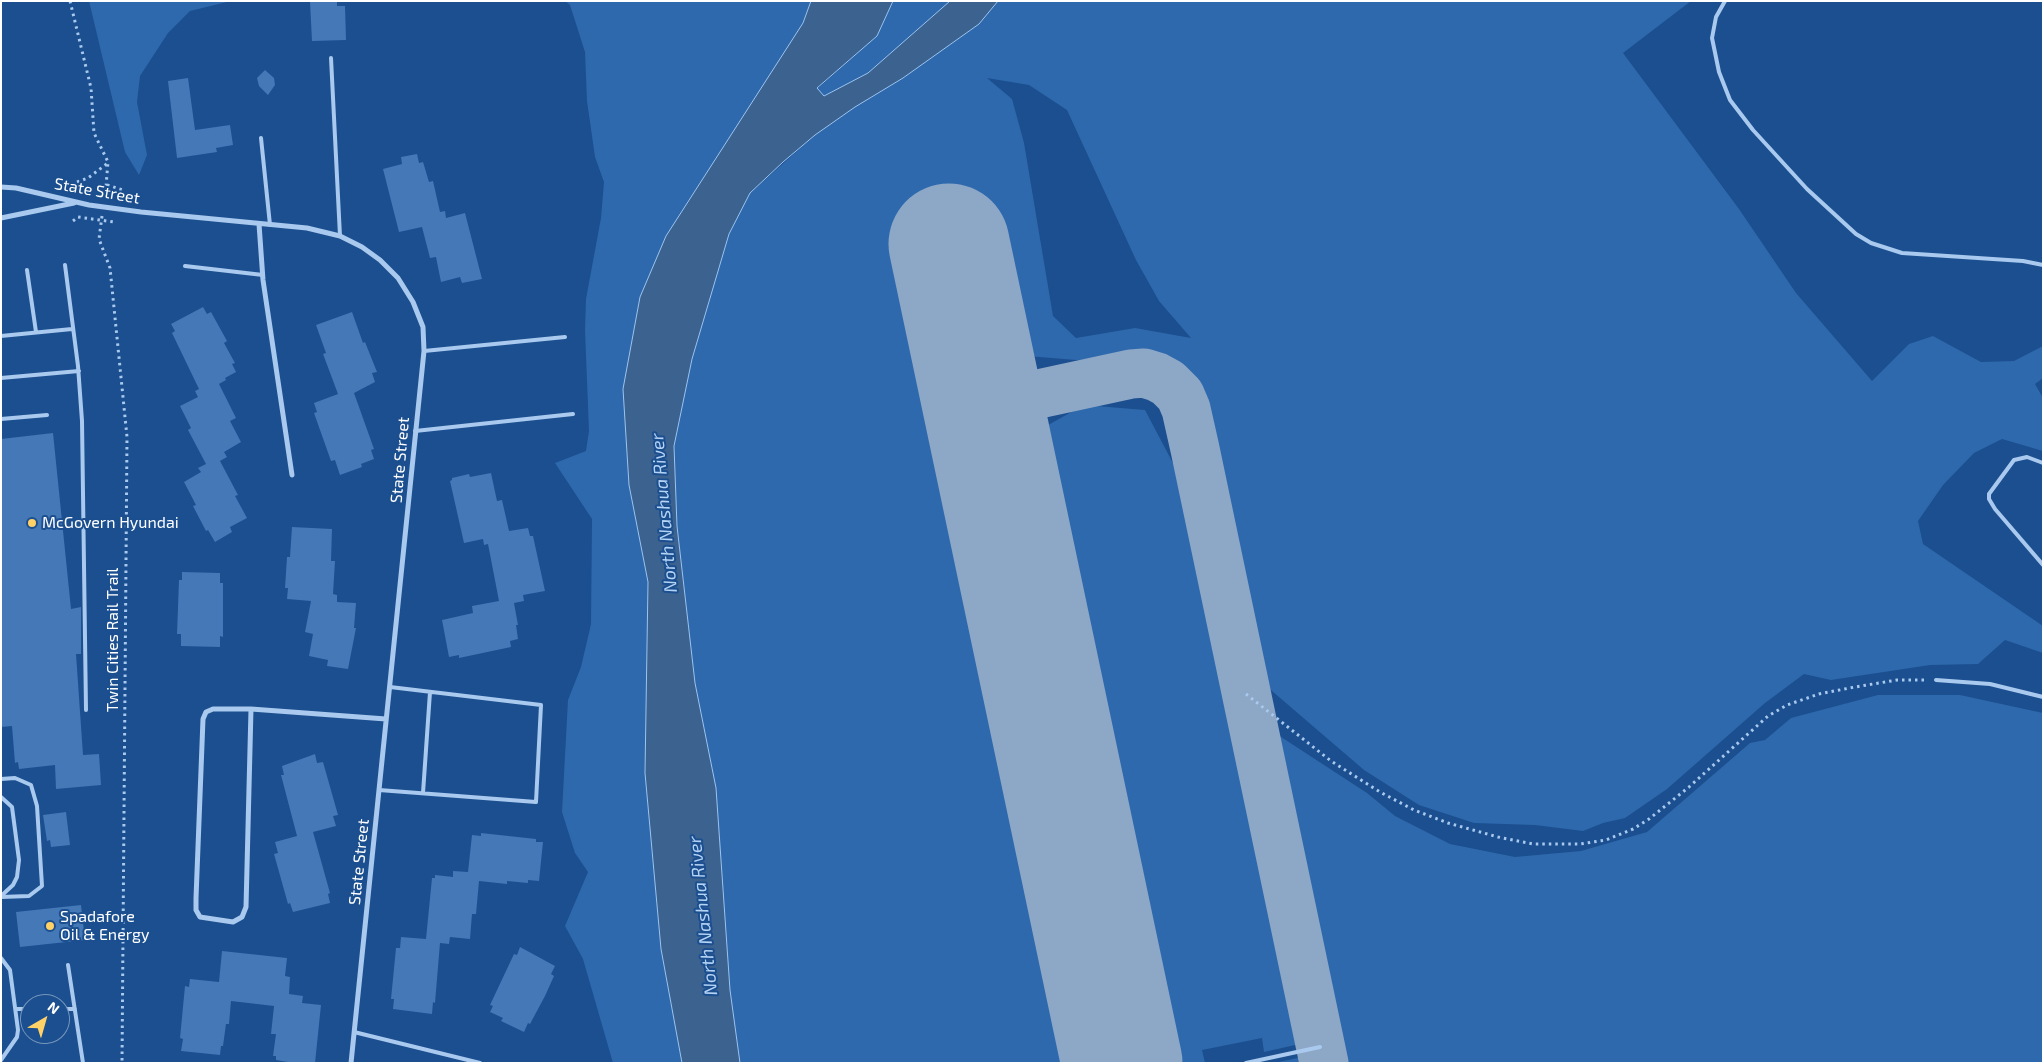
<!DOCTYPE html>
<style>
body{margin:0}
#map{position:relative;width:2044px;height:1064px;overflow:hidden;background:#1b4f8f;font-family:"Exo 2",sans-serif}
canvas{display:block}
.frame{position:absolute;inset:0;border:2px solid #fff;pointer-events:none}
.north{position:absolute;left:20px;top:994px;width:50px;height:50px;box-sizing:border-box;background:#1b4f8f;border:1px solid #7695bc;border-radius:50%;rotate:38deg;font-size:14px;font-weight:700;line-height:20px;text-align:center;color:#fff}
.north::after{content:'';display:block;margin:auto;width:18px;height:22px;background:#ffd166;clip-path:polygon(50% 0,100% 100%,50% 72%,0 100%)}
</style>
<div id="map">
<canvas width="2044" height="1064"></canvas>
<div class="frame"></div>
<div class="north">N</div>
</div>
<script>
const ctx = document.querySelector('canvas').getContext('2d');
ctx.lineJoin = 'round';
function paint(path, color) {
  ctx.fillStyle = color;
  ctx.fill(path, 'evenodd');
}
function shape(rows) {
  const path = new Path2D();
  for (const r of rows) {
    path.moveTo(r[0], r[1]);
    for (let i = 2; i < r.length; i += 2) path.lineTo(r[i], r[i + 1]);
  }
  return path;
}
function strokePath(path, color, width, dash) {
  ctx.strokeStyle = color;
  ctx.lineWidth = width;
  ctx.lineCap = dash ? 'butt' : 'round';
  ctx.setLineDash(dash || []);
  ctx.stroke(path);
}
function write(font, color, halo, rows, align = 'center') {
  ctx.font = font + ' "Exo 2",sans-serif';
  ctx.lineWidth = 4;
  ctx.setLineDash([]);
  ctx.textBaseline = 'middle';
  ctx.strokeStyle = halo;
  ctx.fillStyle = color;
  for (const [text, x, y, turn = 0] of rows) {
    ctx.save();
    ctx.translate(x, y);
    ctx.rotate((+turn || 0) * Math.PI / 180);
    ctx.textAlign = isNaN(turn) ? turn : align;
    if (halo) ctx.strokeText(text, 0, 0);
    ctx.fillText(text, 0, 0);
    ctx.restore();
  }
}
paint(shape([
 [89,1,231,1,190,11,168,33,140,76,137,102,147,155,139,175,125,152],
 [565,1,811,1,629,485,648,582,645,773,661,949,682,1063,613,1063,583,959,565,926,588,872,575,853,562,812,568,700,581,667,591,624,592,519,555,463,586,451,589,431,585,330,586,299,601,218,604,182,595,157,587,101,585,52,570,5],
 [893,1,950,1,868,73,824,96,817,89,877,36],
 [998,1,1691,1,1623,53,1739,209,1796,293,1872,381,1909,344,1933,336,1981,362,2014,361,2043,346,2043,378,2035,384,2043,398,2043,451,2002,439,1974,453,1943,485,1918,521,1923,544,2043,626,2043,653,2005,640,1978,664,1930,665,1831,680,1804,674,1765,703,1667,789,1625,818,1603,823,1583,831,1535,825,1474,823,1419,805,1364,770,1258,679,1201,401,1187,377,1168,366,1148,358,1076,360,1015,355,988,231,908,251,1079,1063,740,1063,730,990,716,788,695,683,677,526,674,446,692,359,729,234,750,193,815,135,855,107,903,78,979,24],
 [987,78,1029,85,1067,110,1136,260,1159,301,1191,338,1135,328,1076,338,1053,316,1024,143,1012,99],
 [1084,405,1145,410,1175,467,1213,614,1304,1043,1264,1052,1262,1038,1202,1050,1205,1063,1165,1063,1032,434],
 [1878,695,1960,695,2043,713,2043,1063,1341,1063,1272,731,1367,793,1395,816,1450,844,1515,857,1581,851,1647,832,1750,743,1765,740,1791,718],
 [1307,1056,1308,1063,1274,1063]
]), '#2e69ad');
const water = shape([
 [811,1,893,1,877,36,817,88,824,96,868,73,950,1,998,1,979,24,903,78,855,107,815,135,783,162,750,193,729,234,692,359,674,446,677,526,695,683,716,788,730,990,740,1063,682,1063,661,949,645,773,648,582,629,485,623,389,640,297,666,236,803,23,811,1]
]);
paint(water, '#3c6290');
strokePath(water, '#9cc4f0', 1);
strokePath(shape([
 [983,406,1131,374,1144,373,1157,377,1168,383,1180,395,1186,409,1195,449,1324,1063]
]), '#8da7c7', 49);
strokePath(shape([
 [949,244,1122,1063]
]), '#8da7c7', 121);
paint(shape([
 [337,1,337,6,345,6,346,40,312,41,310,2],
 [265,70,274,78,275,85,268,95,259,86,257,78],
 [188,78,195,130,230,125,233,145,216,148,217,152,177,158,168,81],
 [417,154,419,163,423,162,429,182,433,181,440,212,445,211,446,218,465,213,482,279,462,283,460,277,441,282,436,257,430,258,422,227,399,232,383,169,402,164,401,157],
 [203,307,207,314,211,312,227,341,224,343,235,363,232,364,236,372,225,378,226,380,219,384,236,418,230,421,241,442,224,452,227,457,220,461,238,495,235,496,247,518,230,527,232,532,215,542,208,530,206,531,193,506,196,505,184,482,201,472,198,468,206,464,188,430,191,428,180,406,198,397,195,391,199,389,172,333,175,331,171,324],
 [352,312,363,343,365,342,377,372,372,373,375,382,354,393,374,449,371,450,374,459,361,464,362,467,340,475,335,460,331,461,314,413,317,412,314,403,338,394,323,354,326,353,316,325],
 [53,433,71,609,81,607,81,654,76,654,83,755,99,754,101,785,56,789,55,765,19,769,18,762,15,763,12,726,1,727,1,439],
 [491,473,497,501,502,500,509,531,528,528,530,536,533,536,545,591,523,595,524,601,514,603,518,625,516,625,518,639,510,641,511,647,459,658,459,655,449,657,442,620,473,613,472,606,499,601,488,544,484,545,483,539,464,543,450,481,452,480,452,478,469,474,470,477],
 [292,527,332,529,331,561,335,561,333,594,337,595,337,602,356,603,354,628,356,628,348,669,327,666,328,660,309,656,313,634,305,632,311,601,287,599,288,588,285,588,287,557,290,557],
 [182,572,220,573,220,583,223,583,223,637,220,636,220,647,181,646,181,634,177,634,179,580,182,580],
 [315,754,317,763,323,762,338,815,333,816,336,826,313,832,330,893,328,894,330,903,293,912,290,903,288,904,274,854,278,853,275,842,297,836,281,775,284,775,282,766],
 [66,812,70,845,51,847,50,840,47,841,43,815],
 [481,833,536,839,536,842,543,842,539,881,528,880,528,883,507,881,507,884,479,881,476,914,472,914,470,939,450,937,449,944,440,943,435,1003,433,1002,432,1014,393,1009,394,999,391,999,396,948,400,948,401,937,426,939,432,878,435,878,435,875,453,877,453,871,468,872,472,835,481,836],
 [81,905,85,940,20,947,16,912],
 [520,947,555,966,551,974,554,976,545,996,530,1024,528,1023,524,1032,501,1021,503,1018,490,1012,493,1006,490,1005,514,954,517,955],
 [222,951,287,958,285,976,290,977,289,994,303,996,302,1003,321,1005,315,1063,294,1063,276,1060,276,1056,273,1056,276,1034,271,1034,274,1006,231,1001,229,1024,226,1024,223,1046,221,1046,220,1055,181,1051,183,1039,180,1038,185,986,189,987,190,979,219,982]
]), '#4478b7');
strokePath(shape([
 [70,1,91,88,94,133,108,162,105,198],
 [77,182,88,178,108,163],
 [107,185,123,190],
 [102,216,99,239,110,268,127,437,122,1063],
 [73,221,78,217,114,222],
 [1246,694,1331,761,1380,792,1414,810,1448,823,1498,837,1533,844,1580,844,1606,840,1633,829,1649,819,1689,787,1768,716,1787,705,1819,694,1855,687,1897,680,1927,680]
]), '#a9c9ee', 3, [2.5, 4]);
strokePath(shape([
 [1725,1,1716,17,1712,38,1719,72,1730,100,1753,130,1807,189,1856,234,1871,243,1902,253,2023,261,2043,265],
 [331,58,340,236],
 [261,138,270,225],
 [65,265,78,366,82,421,86,710],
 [185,266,263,275],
 [27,270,36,332],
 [1,336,72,329],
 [424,351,565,337],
 [1,378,79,371],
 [1,419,47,415],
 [415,431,573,414],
 [2043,463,2027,457,2014,460,1989,494,1989,499,1995,509,2043,565],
 [1936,680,1990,684,2043,697],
 [1,779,15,778,31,785,37,806,42,886,29,896,1,897],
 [379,790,536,802,541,705,390,687],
 [423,793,430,692],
 [1,797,12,807,19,860,17,877,13,885,1,896],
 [1,958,10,970,18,1030,17,1037,1,1060],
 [68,965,83,1063],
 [16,1009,30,1009],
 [60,1009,75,1009],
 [354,1032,480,1063],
 [1246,1063,1320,1047]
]), '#a9c9ee', 4);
strokePath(shape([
 [1,187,16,188,89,205,141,212,307,228,340,236,362,247,380,260,398,278,413,302,423,327,424,351,351,1063],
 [1,218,74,203],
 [259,224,263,280,292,475],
 [251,709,213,709,206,712,203,719,196,898,196,910,200,917,233,922,242,917,246,907,251,709,386,719]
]), '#a9c9ee', 5);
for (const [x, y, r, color] of [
 [32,523,5,"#ffd166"],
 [50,926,5,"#ffd166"]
]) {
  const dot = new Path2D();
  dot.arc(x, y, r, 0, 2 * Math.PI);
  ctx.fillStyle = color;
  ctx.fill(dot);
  strokePath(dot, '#1b4f8f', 2);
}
write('16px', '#fff', '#1b4f8f', [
 ["State Street",97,191,10],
 ["State Street",400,460,-85],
 ["Twin Cities Rail Trail",113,640,-90],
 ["State Street",359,862,-84]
]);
write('16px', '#fff', '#1b4f8f', [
 ["McGovern Hyundai",42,523],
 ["Spadafore",60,917],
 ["Oil & Energy",60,935]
], 'left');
write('italic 18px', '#b5d3f5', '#1b4f8f', [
 ["North Nashua River",664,513,-95],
 ["North Nashua River",703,916,-96]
]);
</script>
